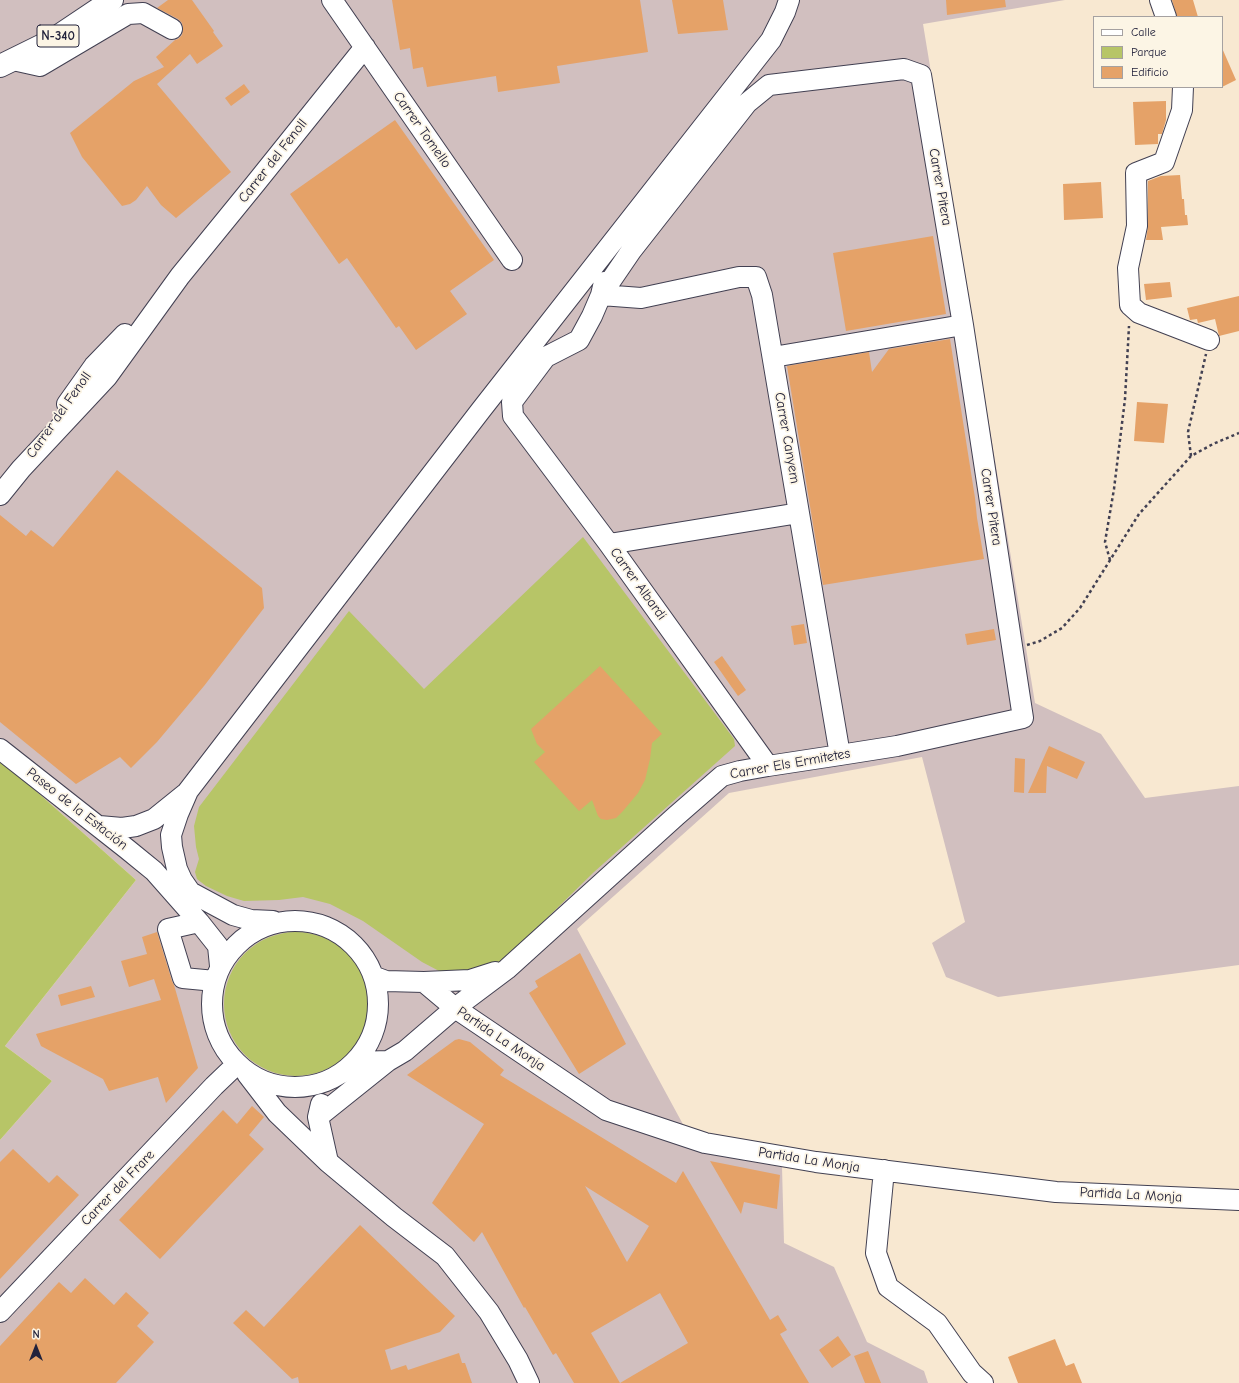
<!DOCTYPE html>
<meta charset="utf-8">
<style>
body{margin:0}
#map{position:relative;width:1239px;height:1383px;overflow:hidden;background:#f8e8d1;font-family:"Comic Neue",sans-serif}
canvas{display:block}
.legend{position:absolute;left:1093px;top:16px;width:130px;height:72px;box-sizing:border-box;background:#fcf5e5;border:1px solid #a5a1a1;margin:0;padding:5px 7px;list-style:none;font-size:12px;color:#22223b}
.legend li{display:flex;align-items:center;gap:8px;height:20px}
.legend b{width:20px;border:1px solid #a5a1a1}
.north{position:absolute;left:16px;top:1327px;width:40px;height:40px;-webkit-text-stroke:3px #fcf5e5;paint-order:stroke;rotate:0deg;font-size:11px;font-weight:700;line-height:16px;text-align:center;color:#22223b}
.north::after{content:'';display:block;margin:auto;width:14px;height:18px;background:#22223b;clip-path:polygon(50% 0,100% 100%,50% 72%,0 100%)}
</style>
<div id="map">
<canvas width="1239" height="1383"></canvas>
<ul class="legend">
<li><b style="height:5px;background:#fff"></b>Calle</li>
<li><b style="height:11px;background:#b7c567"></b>Parque</li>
<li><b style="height:11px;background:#e5a268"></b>Edificio</li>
</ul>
<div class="north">N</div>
</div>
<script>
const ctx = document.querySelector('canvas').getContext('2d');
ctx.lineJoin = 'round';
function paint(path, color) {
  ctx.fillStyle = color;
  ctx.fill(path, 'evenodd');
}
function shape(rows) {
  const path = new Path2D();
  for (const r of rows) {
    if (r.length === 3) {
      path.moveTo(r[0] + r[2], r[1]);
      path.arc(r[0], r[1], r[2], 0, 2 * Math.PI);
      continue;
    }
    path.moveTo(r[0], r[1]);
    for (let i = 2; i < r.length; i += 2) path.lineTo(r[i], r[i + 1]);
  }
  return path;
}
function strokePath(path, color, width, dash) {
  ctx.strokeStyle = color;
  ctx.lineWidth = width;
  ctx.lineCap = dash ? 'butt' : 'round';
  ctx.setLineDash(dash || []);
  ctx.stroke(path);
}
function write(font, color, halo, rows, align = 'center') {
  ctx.font = font + ' "Comic Neue",sans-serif';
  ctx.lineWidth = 3.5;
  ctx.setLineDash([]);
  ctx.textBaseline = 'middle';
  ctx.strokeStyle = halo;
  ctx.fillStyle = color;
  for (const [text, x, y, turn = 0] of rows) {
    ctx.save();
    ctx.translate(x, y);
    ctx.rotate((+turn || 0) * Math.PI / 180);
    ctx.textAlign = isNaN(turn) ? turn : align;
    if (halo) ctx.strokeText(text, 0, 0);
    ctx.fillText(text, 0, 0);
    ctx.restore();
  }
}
paint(shape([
 [0,0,1065,0,923,24,1035,703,1101,734,1145,798,1239,786,1239,965,998,997,946,977,932,943,965,922,922,757,729,793,577,929,698,1152,782,1167,784,1243,834,1267,867,1342,924,1371,928,1383,0,1383,0,1140,52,1081,5,1046,136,880,0,759]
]), '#d1bfbf');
paint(shape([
 [583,537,734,739,735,746,594,872,500,964,466,974,441,972,422,962,363,921,330,904,303,897,279,900,244,901,227,896,206,886,197,879,195,872,199,859,196,847,194,826,199,807,349,611,424,689],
 [0,759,136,880,5,1046,52,1081,0,1140],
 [296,1004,72]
]), '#b7c567');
paint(shape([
 [168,0,192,0,214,31,213,32,223,46,197,64,190,54,157,84,231,172,176,218,161,205,147,186,136,200,130,204,122,206,82,157,70,133,134,81,164,67,156,57,175,40,178,39,182,35,183,29,182,23,178,19,157,8],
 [392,0,640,0,648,52,557,66,560,83,498,92,496,76,427,87,423,67,413,69,410,48,400,50],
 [672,0,723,0,728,30,678,34],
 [946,0,1005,0,1006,7,947,15],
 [1172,0,1193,0,1198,17,1177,17],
 [1222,48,1236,80,1222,87],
 [244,84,250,92,231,106,225,98],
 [1166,101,1166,120,1162,134,1158,134,1158,144,1135,145,1133,102],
 [395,120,494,260,450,291,467,314,416,350,399,326,396,328,347,258,339,264,290,194],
 [1180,175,1182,199,1184,199,1185,215,1187,215,1188,225,1161,227,1163,240,1146,240,1148,226,1148,181,1161,176],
 [1101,182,1103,218,1064,220,1063,184],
 [933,236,946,314,846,331,833,253],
 [1170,282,1172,297,1146,300,1144,284],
 [1239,296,1239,331,1219,336,1215,319,1198,323,1197,319,1190,320,1187,308],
 [950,339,975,498,977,518,984,559,823,585,787,366,869,352,872,372,889,349],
 [1137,402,1168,404,1164,443,1134,441],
 [117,470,262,588,264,608,204,686,157,742,131,768,120,757,76,784,0,722,0,515,26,536,31,530,53,547],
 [804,624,807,643,794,645,791,626],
 [994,629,996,640,967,645,965,634],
 [722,656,746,690,738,696,714,662],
 [600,666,662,734,652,743,650,759,645,780,638,793,623,811,616,818,607,820,601,819,598,816,592,800,579,811,534,762,545,752,537,744,531,729],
 [1049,746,1085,762,1077,779,1047,766,1046,793,1028,793],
 [1015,758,1025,759,1024,793,1014,792],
 [157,932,172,981,174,985,198,1068,166,1103,158,1077,109,1091,103,1079,41,1046,36,1034,161,1000,154,979,129,987,121,961,147,954,142,937],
 [580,953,626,1044,579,1074,529,993,538,987,535,981],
 [91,986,95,997,61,1006,58,995],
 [459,1039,470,1042,504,1070,500,1075,676,1183,683,1171,770,1320,778,1315,787,1330,780,1334,809,1383,574,1383,556,1353,553,1355,525,1307,524,1308,482,1232,474,1242,432,1203,484,1124,407,1075,455,1040],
 [585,1186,649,1226,627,1262],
 [660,1293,688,1343,620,1383,591,1333],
 [252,1106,264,1117,249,1135,264,1149,160,1259,119,1220,223,1110,237,1124],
 [13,1149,49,1183,57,1175,79,1195,0,1279,0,1162],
 [710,1161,780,1175,777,1209,744,1202,741,1214],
 [360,1225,455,1316,440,1332,385,1350,391,1370,406,1365,408,1370,459,1353,462,1363,465,1363,472,1383,299,1383,298,1377,292,1379,233,1323,246,1310,264,1327],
 [85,1278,114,1305,126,1292,149,1313,137,1326,154,1342,116,1383,0,1383,0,1346,59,1282,71,1293],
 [838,1336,851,1355,832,1368,819,1350],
 [1055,1339,1066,1366,1074,1363,1082,1383,1018,1383,1008,1357],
 [868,1351,881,1383,865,1383,854,1356]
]), '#e5a268');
const minor = shape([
 [332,0,512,260],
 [1160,0,1166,17],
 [13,60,40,66,128,14,143,13,172,29],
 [1183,87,1182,110,1164,162,1136,173,1137,226,1128,268,1130,305,1139,313,1209,340],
 [773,357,963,325],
 [545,358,512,402,513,416,609,544,768,766],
 [534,363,579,340,592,316,601,295,604,282],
 [67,404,94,366,125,334],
 [0,495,21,469,107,377,180,276,255,184,365,47],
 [609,544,799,513],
 [0,749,127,849,154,871,199,922,218,946,220,966],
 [99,826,122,828,136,826,154,819,185,794],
 [179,886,233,915,251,920,273,921],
 [191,893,182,880,177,869,172,847,171,835,178,814,188,791,481,410,771,40,785,12,789,0],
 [295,1004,83],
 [199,922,168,929,183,978,215,981],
 [375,977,386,981,424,982,470,980,495,972],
 [424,982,455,1008,606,1110,705,1143,816,1162,1056,1192,1239,1200],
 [356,1062,388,1061,405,1051,455,1008,507,969,676,816,722,776,740,771,768,766,840,755,897,746,1023,718,963,325,921,75,904,69,769,85,747,103,631,251,601,295,641,298,739,277,756,277,762,295,840,755],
 [247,1074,277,1113,328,1162,394,1217,445,1256,489,1312,518,1360,529,1383],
 [321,1104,318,1117,328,1162],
 [318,1117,388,1061],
 [884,1170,876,1253,888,1287,937,1323,972,1373,983,1383],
 [0,1312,214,1086,237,1064]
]);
const highway = shape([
 [0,66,51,41,112,0]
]);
strokePath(minor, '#424052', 22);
strokePath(highway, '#424052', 24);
strokePath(shape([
 [1191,456,1188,432,1206,354],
 [1110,560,1105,542,1114,489,1125,399,1129,326],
 [1027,645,1040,641,1062,628,1080,608,1139,514,1191,456,1213,444,1239,433]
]), '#424052', 2.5, [3, 3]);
strokePath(minor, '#fff', 20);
strokePath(highway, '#fff', 22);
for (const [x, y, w] of [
 [58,36,42]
]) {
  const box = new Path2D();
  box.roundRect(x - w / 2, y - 11, w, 22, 3);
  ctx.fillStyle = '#fcf5e5';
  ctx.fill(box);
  strokePath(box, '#22223b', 1);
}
write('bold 13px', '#22223b', null, [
 ["N-340",58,36]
]);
write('14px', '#22223b', '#fcf5e5', [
 ["Carrer Tomello",422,130,55],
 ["Carrer del Fenoll",273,161,-52],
 ["Carrer Pitera",940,187,80],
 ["Carrer del Fenoll",59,415,-55],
 ["Carrer Canyem",787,438,80],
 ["Carrer Pitera",991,507,81],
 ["Carrer Albardi",638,584,54],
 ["Carrer Els Ermitetes",790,764,-10],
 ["Paseo de la Estación",77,809,38],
 ["Partida La Monja",501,1039,34],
 ["Partida La Monja",809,1160,9],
 ["Carrer del Frare",118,1188,-46],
 ["Partida La Monja",1131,1195,3]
]);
</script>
